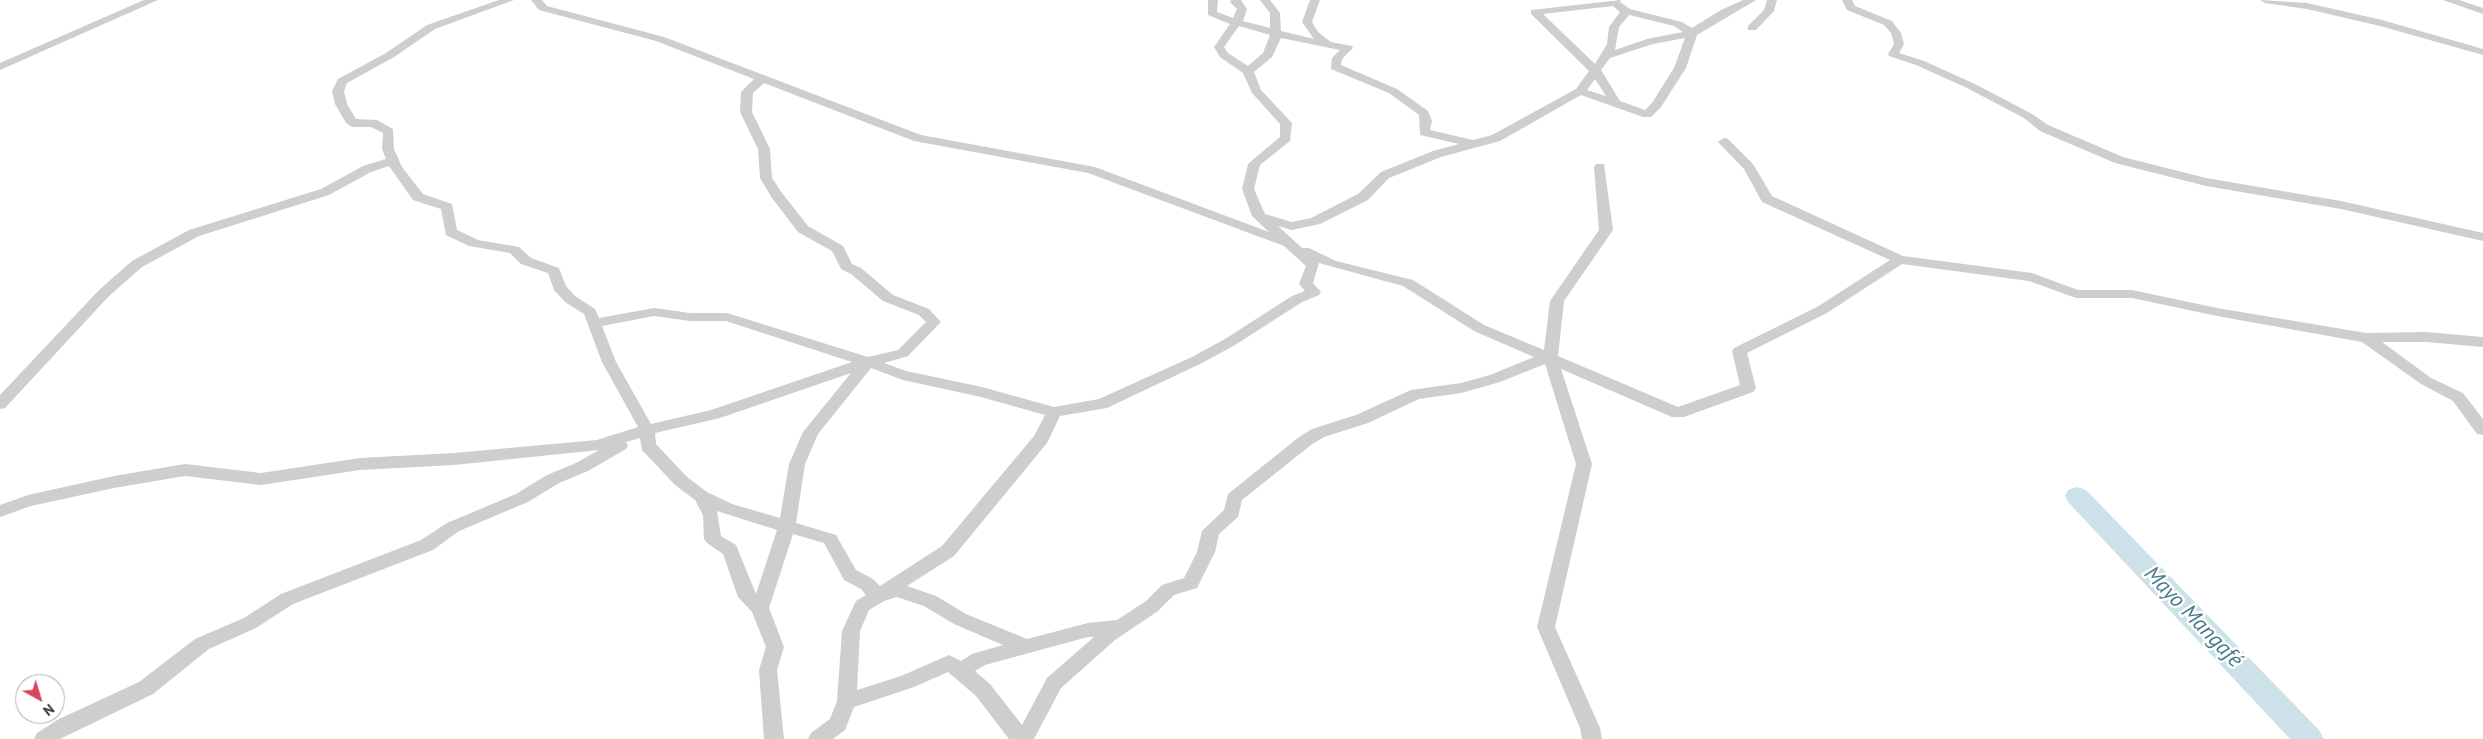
<!DOCTYPE html>
<meta charset="utf-8">
<style>
body{margin:0}
#map{position:relative;width:2483px;height:739px;overflow:hidden;background:#fff;font-family:"PT Sans",sans-serif}
canvas{display:block}
.north{position:absolute;left:15px;top:674px;width:50px;height:50px;box-sizing:border-box;background:#fff;border:1px solid #adadad;border-radius:50%;rotate:141deg;font-size:14px;font-weight:700;line-height:20px;text-align:center;color:#313131}
.north::after{content:'';display:block;margin:auto;width:18px;height:22px;background:#d7455f;clip-path:polygon(50% 0,100% 100%,50% 72%,0 100%)}
</style>
<div id="map">
<canvas width="2483" height="739"></canvas>
<div class="north">N</div>
</div>
<script>
const ctx = document.querySelector('canvas').getContext('2d');
ctx.lineJoin = 'round';
function shape(rows) {
  const path = new Path2D();
  for (const r of rows) {
    path.moveTo(r[0], r[1]);
    for (let i = 2; i < r.length; i += 2) path.lineTo(r[i], r[i + 1]);
  }
  return path;
}
function paint(path, color) {
  ctx.fillStyle = color;
  ctx.fill(path, 'evenodd');
}
function write(font, color, halo, rows, align = 'center') {
  ctx.font = font + ' "PT Sans",sans-serif';
  ctx.lineWidth = 5;
  ctx.setLineDash([]);
  ctx.textBaseline = 'middle';
  ctx.strokeStyle = halo;
  ctx.fillStyle = color;
  for (const [text, x, y, turn = 0] of rows) {
    ctx.save();
    ctx.translate(x, y);
    ctx.rotate((+turn || 0) * Math.PI / 180);
    ctx.textAlign = isNaN(turn) ? turn : align;
    if (halo) ctx.strokeText(text, 0, 0);
    ctx.fillText(text, 0, 0);
    ctx.restore();
  }
}
paint(shape([
 [2077,487,2086,490,2319,730,2324,739,2290,739,2068,502,2065,496,2068,490,2077,487]
]), '#cce1e8');
paint(shape([
 [144,0,158,0,0,70,0,63,144,0],
 [499,0,514,0,435,29,394,57,347,83,344,91,347,104,356,119,377,120,393,129,394,149,402,167,423,194,452,204,457,230,478,240,519,247,531,258,559,268,566,286,575,296,595,309,599,318,654,308,690,313,727,313,868,357,898,350,926,322,919,315,883,301,851,274,841,269,832,251,798,232,772,198,760,178,758,149,740,112,741,92,754,79,656,41,539,10,531,0,542,0,547,6,664,37,921,135,1095,167,1269,232,1252,216,1242,189,1248,164,1280,137,1280,124,1252,93,1243,73,1220,57,1214,47,1230,24,1208,15,1208,0,1218,0,1217,12,1233,18,1237,9,1230,2,1231,0,1241,0,1247,9,1243,21,1270,28,1270,13,1260,0,1270,0,1280,13,1281,31,1314,39,1302,22,1310,0,1320,0,1312,22,1318,32,1331,42,1352,46,1353,48,1342,59,1341,65,1397,89,1428,111,1432,121,1430,130,1473,140,1492,135,1576,89,1589,71,1531,14,1531,10,1621,0,1620,2,1630,9,1682,22,1692,28,1721,10,1743,0,1756,0,1697,35,1686,68,1661,107,1651,117,1643,117,1581,95,1500,141,1441,157,1389,178,1368,200,1320,224,1292,230,1278,226,1302,248,1309,248,1336,261,1413,280,1484,325,1544,350,1550,301,1599,230,1594,167,1596,164,1604,164,1613,230,1564,301,1558,356,1678,407,1740,385,1732,351,1734,348,1817,307,1890,260,1762,202,1744,169,1718,142,1724,138,1728,139,1753,164,1772,196,1903,256,2032,273,2078,290,2132,290,2217,308,2366,333,2426,332,2483,337,2483,347,2426,342,2382,342,2431,378,2463,393,2483,419,2483,435,2477,434,2453,401,2421,384,2362,342,2217,316,2132,298,2076,298,2029,281,1902,264,1827,313,1747,353,1756,388,1753,392,1684,417,1672,417,1561,369,1592,464,1555,627,1600,728,1602,739,1582,739,1580,728,1537,627,1576,464,1545,364,1500,382,1461,393,1419,399,1368,423,1324,437,1311,445,1242,500,1238,517,1219,534,1215,552,1197,588,1174,595,1158,611,1115,640,1061,688,1034,739,1009,739,976,696,948,672,914,687,854,707,845,730,833,739,808,739,811,733,830,719,837,701,842,631,856,601,866,595,861,589,844,580,824,543,793,534,769,608,784,647,777,670,784,739,764,739,759,670,766,647,752,612,738,597,723,554,707,543,704,539,703,515,695,500,675,485,642,450,640,438,626,442,628,445,626,449,588,471,559,483,528,502,459,531,433,550,293,604,256,628,209,649,153,694,60,739,34,739,37,733,59,719,139,682,195,639,244,618,281,594,421,540,447,523,516,494,547,475,576,463,599,450,454,465,360,470,261,485,185,476,114,488,31,506,0,517,0,505,28,495,114,476,185,464,261,473,360,458,454,453,597,440,638,427,602,362,584,314,565,302,554,290,548,273,521,264,510,253,469,246,446,235,441,209,413,200,389,166,371,172,329,195,199,236,142,267,109,296,5,408,0,409,0,395,99,290,132,261,189,230,321,189,363,166,386,159,382,149,383,133,371,127,352,127,346,123,335,104,332,91,338,79,386,53,427,25,499,0],
 [1613,6,1620,12,1609,27,1607,44,1595,64,1543,14,1613,6],
 [1629,15,1674,26,1683,32,1647,39,1615,50,1619,27,1629,15],
 [1239,26,1270,35,1263,53,1248,66,1228,53,1224,47,1239,26],
 [1281,38,1340,50,1332,58,1331,69,1389,93,1419,115,1420,135,1459,144,1433,151,1381,172,1358,194,1311,218,1292,222,1265,214,1254,189,1260,165,1290,141,1292,123,1261,90,1254,72,1272,57,1281,38],
 [1685,38,1674,68,1652,103,1645,110,1620,101,1601,70,1610,58,1653,44,1685,38],
 [1595,79,1606,96,1587,90,1595,79],
 [764,83,914,141,1088,173,1284,246,1306,266,1299,284,1305,291,1292,296,1225,339,1192,357,1099,399,1054,407,982,387,906,371,884,363,908,356,941,322,929,309,893,295,861,268,852,264,843,246,808,226,782,193,772,178,770,149,752,112,753,93,764,83],
 [1319,263,1403,286,1474,331,1534,357,1490,375,1461,383,1411,390,1356,415,1312,429,1299,437,1228,494,1224,510,1202,531,1197,552,1184,578,1162,585,1146,601,1117,620,1088,623,1027,639,966,614,936,596,907,586,954,556,1047,443,1060,416,1107,408,1202,363,1235,345,1302,302,1319,295,1321,292,1313,283,1319,263],
 [654,316,690,321,726,321,852,362,711,410,651,424,616,362,602,326,654,316],
 [871,368,903,380,981,397,1045,415,1034,436,942,546,880,586,873,579,856,570,836,535,796,523,805,464,818,434,871,368],
 [851,373,803,432,789,464,780,518,732,504,707,492,687,477,656,444,655,433,720,418,851,373],
 [717,511,777,530,756,594,736,545,721,536,717,511],
 [897,597,924,606,954,624,1003,645,972,654,961,661,949,655,901,676,857,690,860,631,869,610,884,601,897,597],
 [1088,637,1094,637,1047,678,1022,725,990,684,975,671,985,665,1088,637],
 [1767,0,1777,0,1774,11,1756,30,1748,30,1748,26,1764,10,1767,0],
 [1842,0,1852,0,1855,6,1892,21,1901,33,1904,44,1899,53,1924,61,1975,84,2032,114,2048,125,2123,157,2206,178,2341,201,2483,233,2483,241,2341,209,2206,186,2115,163,2040,131,2024,118,1967,88,1916,65,1889,56,1888,54,1894,44,1891,33,1884,25,1847,10,1842,0],
 [2260,0,2307,3,2382,20,2483,49,2483,55,2380,26,2307,9,2265,3,2260,0],
 [2443,0,2459,0,2483,8,2483,14,2443,0]
]), '#cecece');
write('italic 22px', '#45798d', '#fff', [
 ["Mayo Mangafé",2193,617,46]
]);
</script>
